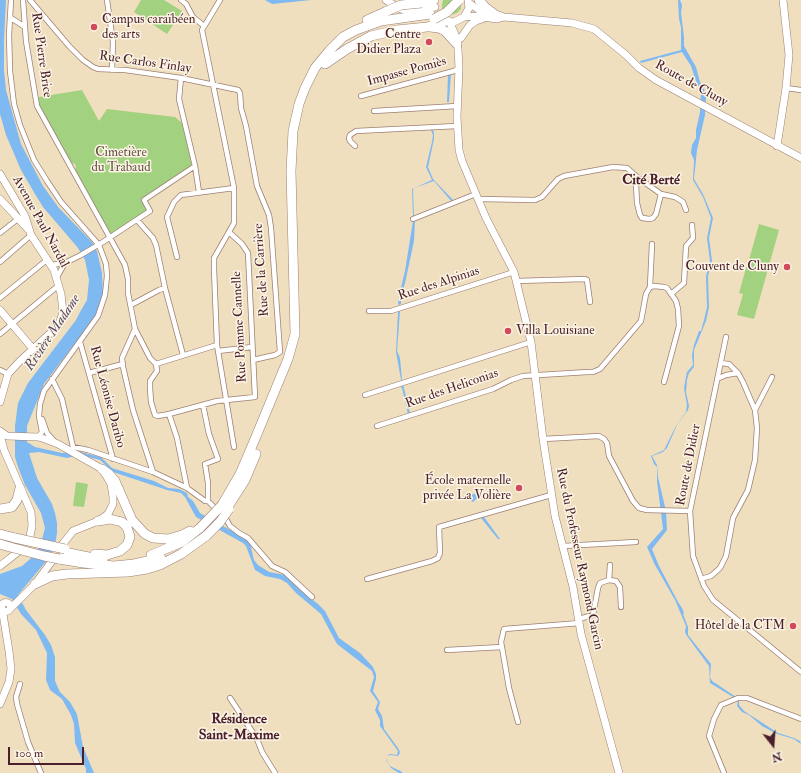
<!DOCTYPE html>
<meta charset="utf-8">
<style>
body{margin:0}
#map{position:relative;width:801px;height:773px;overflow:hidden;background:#f0dfbe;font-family:"IM FELL Double Pica",serif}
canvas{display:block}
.north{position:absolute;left:753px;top:725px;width:40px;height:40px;-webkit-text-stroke:3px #fcf5e5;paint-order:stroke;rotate:163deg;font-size:11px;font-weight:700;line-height:16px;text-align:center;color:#4a1f2b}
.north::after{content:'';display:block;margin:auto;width:14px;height:18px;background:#4a1f2b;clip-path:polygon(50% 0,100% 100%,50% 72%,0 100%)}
.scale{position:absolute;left:8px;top:747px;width:76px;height:18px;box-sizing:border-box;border:2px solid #4a1f2b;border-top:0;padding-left:5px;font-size:12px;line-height:14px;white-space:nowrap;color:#4a1f2b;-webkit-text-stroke:3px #fcf5e5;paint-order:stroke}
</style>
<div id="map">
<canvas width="801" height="773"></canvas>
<div class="north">N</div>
<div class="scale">100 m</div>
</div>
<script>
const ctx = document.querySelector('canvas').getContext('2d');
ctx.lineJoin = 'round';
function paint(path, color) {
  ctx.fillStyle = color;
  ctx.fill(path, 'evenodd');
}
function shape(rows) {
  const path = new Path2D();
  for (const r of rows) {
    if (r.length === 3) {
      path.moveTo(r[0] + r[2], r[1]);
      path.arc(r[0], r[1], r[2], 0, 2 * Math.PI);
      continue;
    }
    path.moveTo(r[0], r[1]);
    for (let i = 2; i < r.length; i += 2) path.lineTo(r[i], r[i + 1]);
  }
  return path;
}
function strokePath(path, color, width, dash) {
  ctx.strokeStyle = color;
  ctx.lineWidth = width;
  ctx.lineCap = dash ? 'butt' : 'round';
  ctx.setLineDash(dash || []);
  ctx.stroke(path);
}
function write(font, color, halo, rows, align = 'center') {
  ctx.font = font + ' "IM FELL Double Pica",serif';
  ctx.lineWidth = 3;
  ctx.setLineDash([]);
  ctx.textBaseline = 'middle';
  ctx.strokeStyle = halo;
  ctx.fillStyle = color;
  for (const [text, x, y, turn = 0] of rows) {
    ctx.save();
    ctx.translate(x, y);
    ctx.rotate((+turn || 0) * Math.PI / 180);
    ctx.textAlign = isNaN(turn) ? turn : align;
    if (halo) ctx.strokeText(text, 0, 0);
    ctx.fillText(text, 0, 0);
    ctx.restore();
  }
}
paint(shape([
 [141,0,164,0,182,11,167,34,134,12],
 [443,0,461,0,461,9,457,13,450,15,444,12,442,9,442,5],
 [82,90,99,121,107,109,175,117,182,123,192,166,143,199,148,210,111,235,75,170,76,167,75,164,71,163,39,105,39,97],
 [759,224,779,230,754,319,737,315,743,294,739,293,748,261,749,260],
 [76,482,88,484,84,507,73,506]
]), '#a2d17f');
paint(shape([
 [0,0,6,0,4,40,4,70,6,90,21,144,43,186,59,208,92,242,97,251,102,273,103,294,96,314,85,330,44,384,27,426,27,442,35,447,62,453,80,452,101,457,112,468,154,481,168,488,179,489,187,493,188,497,193,501,200,513,246,539,250,543,254,560,258,565,269,572,285,575,301,591,318,604,325,611,339,638,360,653,373,667,376,674,376,679,373,691,380,702,378,709,382,716,384,729,398,748,400,752,399,755,397,756,391,755,387,756,386,759,390,766,398,770,399,770,403,773,399,773,391,768,386,760,387,756,390,754,397,755,398,751,380,726,380,720,375,710,378,702,370,691,374,677,372,671,337,644,321,614,296,593,287,583,280,579,265,576,255,570,246,546,243,543,196,517,185,497,181,493,167,490,113,472,100,460,80,455,67,458,39,452,29,453,37,478,52,504,55,513,57,523,57,533,55,545,48,559,18,595,26,610,45,635,51,645,55,657,55,681,60,692,70,702,77,714,83,747,94,773,86,773,86,769,75,743,74,724,71,715,62,699,50,690,46,680,47,653,36,630,21,614,12,599,0,594,0,574,22,566,30,559,37,552,41,543,45,528,41,513,25,485,18,467,15,457,15,426,18,403,28,383,76,320,80,312,87,300,89,280,85,260,78,248,43,207,35,194,21,170,6,135,0,114],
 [265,0,311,0,272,4],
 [678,0,680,0,682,5,681,13,684,37,684,46,696,67,700,82,704,89,706,96,705,115,697,150,694,179,703,194,713,218,709,238,712,261,708,276,709,307,706,321,694,350,694,367,689,373,687,380,686,392,689,406,688,410,677,425,667,448,663,452,652,456,657,465,658,477,666,511,667,530,652,549,659,566,678,602,682,608,684,613,683,614,688,627,688,635,711,664,710,677,712,681,739,699,739,705,744,711,778,733,794,738,800,741,801,744,794,739,777,734,762,726,749,715,742,712,737,706,738,700,710,683,709,666,687,636,685,632,686,626,675,600,655,565,647,547,663,529,657,481,657,467,654,464,651,456,664,450,676,426,686,412,687,405,684,388,686,377,687,372,693,365,692,355,694,345,699,331,701,331,704,320,707,307,706,276,710,261,707,238,711,218,703,197,693,180,694,160,691,153,692,145,696,138,696,130,700,112,701,91,696,81,691,66,682,52,641,63,640,61,681,50,681,27,679,19],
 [451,73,449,102,447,102,448,74],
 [431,130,433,130,434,133,434,139,428,167,433,179,454,201,452,202,434,181,414,188,413,190,414,216,413,216,412,189,432,180,426,167,432,142,433,135],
 [415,220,414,241,405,283,401,296,401,304,398,305,399,296,405,271,413,221],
 [400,311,397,351,400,358,402,380,410,413,408,414,402,388,401,388,402,385,396,352,398,312],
 [480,492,482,495,481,497,476,499,473,502,469,499,473,494],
 [484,517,500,539,498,539,481,518]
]), '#7fb9f1');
const street = shape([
 [11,0,9,35,10,71,14,104,20,125,34,160,47,181,61,202,99,245,106,264,107,276,105,295,98,316,44,391,40,404,39,416,42,432,38,437],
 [23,0,26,41,37,106,125,265,128,279,128,293,135,329,150,358,156,364],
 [30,0,69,46,83,60,93,67,98,69,125,70,181,78,238,90,240,93,241,108,246,126,257,186,269,215,271,228,280,352,275,355,253,360],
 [107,0,113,42,112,70],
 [181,0,186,4,193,17,204,26],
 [220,0,202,30,234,188,234,223,214,258,214,269,217,345,234,447],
 [11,18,25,27],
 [181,78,179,99,195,166,199,192],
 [786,88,801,90],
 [361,96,454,71,459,68],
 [374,111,457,106],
 [355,146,350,141,349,138,350,135,356,131,457,126],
 [637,177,636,184,637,203,640,215,642,218,650,219,653,218,656,214,661,194],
 [479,199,535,200,542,197,558,179,564,176,613,167,627,168,637,177,661,194,675,197,683,202,686,210],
 [413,219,476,194],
 [137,220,153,238,156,245,165,288,183,355],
 [0,233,19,218],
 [177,257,167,217,174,202,181,195,234,188],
 [0,262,31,235],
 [51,265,65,263,81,255,103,242,150,211,144,200,195,166],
 [57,277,65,263],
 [516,281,585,279,587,280,590,302],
 [650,287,652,244],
 [671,294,684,283,686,246,693,238,692,225],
 [0,298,48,259],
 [131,305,159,290,165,288],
 [369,311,391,311,514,272],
 [135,329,122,358,123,367,133,410,153,472],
 [0,334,59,285],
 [726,337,690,511,693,556,704,586,713,600,801,672],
 [80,342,113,459],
 [218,351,252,347],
 [156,364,157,371,150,381,150,388,151,402,155,415,158,416,169,414,217,401,255,397,248,253,242,244,230,233],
 [156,364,217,345],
 [0,370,8,374],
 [89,373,123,364],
 [52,379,62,399,73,447,88,450,153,472,187,488,205,501,208,501,213,506],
 [717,379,726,375,738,373],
 [365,395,531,342],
 [203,405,209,434,218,459,205,464,208,483,208,501],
 [755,410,772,377],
 [169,414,177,438,187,488],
 [42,419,47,433,55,442],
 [377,426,493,389,511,380,523,376,588,372,593,372,600,369,641,321,646,294,650,287,654,286,664,287,667,288,676,301,678,309,679,326,664,382],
 [543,439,599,436,604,439,607,443,609,456,633,501,639,508,647,510,690,511],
 [226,519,230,526,239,533,248,538,272,566,285,572,312,597],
 [563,546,636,542],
 [367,579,432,561,438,558,440,553,439,527,551,495],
 [701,579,711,576,720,568,726,556,733,518,748,490,755,460,757,428,755,410,743,382,738,373,729,364,721,363],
 [609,580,616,581,620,587,621,607],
 [579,619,593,615,598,588,600,583,609,580,610,565],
 [447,650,502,647],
 [20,684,16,697,17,704,28,742,41,773],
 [230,698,257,739,262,752,275,773],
 [518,722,509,688,504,659,501,642,504,629,580,623],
 [724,773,709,736,714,719,721,705,738,698,747,698,801,719]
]);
const secondary = shape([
 [386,0,394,5],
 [469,3,479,10,493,13,504,17,572,23,594,29,626,55,639,68,656,80,801,158],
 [401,9,411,11,435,7],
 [464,17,477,16,497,19,504,17],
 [446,21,454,22,464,17,469,8,468,0],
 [449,21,456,37,458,49,459,68,457,117,459,150,462,161,486,218,514,272,531,342,543,439,555,516,573,587,581,634,619,773],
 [461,38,470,25,476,21,482,19],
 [777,146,786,88,789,55,783,0],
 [0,174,25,216,31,235,54,270,61,294,63,312,59,325,19,362,8,374,0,402],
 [0,199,28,229],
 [0,310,33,349],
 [0,431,7,436,38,437,45,439,58,444,102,469,107,477,111,484,113,497,113,504,108,514,98,521,73,531,62,545],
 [0,435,4,450,31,512,32,526,30,536],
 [0,566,18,552],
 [6,607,4.5],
 [10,609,35,584,52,561],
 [0,704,9,682,11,669,9,651,2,608]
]);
const highway = shape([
 [479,0,485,7,493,13],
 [422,3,434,0],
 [367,20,387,11],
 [430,27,439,28,445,31,457,44],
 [325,64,347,49,371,36,397,30,427,27,446,21],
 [102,469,109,474,115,481,132,520,145,534,153,538,168,539,182,535,190,531],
 [222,505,240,474,255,439,288,359,295,334,291,171,293,131,299,104,305,88,315,68,329,51,343,37,356,30,381,21,430,14],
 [227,508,245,480,256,454],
 [0,509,12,507,17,500,20,488],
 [0,534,15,538],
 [0,544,10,547],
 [64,552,103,560],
 [95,554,107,555,120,551,127,545,130,537,127,527,122,522,110,519,98,521],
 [151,555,182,542,200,528],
 [59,559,83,563,114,566,134,564,161,558],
 [35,584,52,576,67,574,128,572,147,569,160,565,181,554,206,536]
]);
strokePath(street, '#9d7f74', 6);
strokePath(secondary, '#9d7f74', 8);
strokePath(highway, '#9d7f74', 10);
strokePath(street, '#fff', 4.5);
strokePath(secondary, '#fff', 7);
strokePath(highway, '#fff', 9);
const highwayBridge = shape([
 [387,11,401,5,422,3],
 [434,19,447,12,459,0],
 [200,528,222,505],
 [206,536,220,522,229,509],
 [15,538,65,549],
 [10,547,44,556,59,559]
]);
strokePath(highwayBridge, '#9d7f74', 10, []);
strokePath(highwayBridge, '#fff', 9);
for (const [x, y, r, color] of [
 [94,27,4,"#d1495b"],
 [429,42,4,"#d1495b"],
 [787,267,4,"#d1495b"],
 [508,331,4,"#d1495b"],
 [519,488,4,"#d1495b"],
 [793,626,4,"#d1495b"]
]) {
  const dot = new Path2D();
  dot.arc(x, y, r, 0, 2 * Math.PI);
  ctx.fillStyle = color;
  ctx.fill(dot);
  strokePath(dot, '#fcf5e5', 1.5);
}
write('13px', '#4a1f2b', '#fcf5e5', [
 ["Campus caraïbéen",102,20,"left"],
 ["des arts",102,35,"left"],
 ["Centre",421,35],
 ["Didier Plaza",421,50],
 ["Couvent de Cluny",779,267],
 ["Villa Louisiane",516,331,"left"],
 ["École maternelle",511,481],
 ["privée La Volière",511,496],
 ["Hôtel de la CTM",785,626]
], 'right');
write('13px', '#4a1f2b', '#fcf5e5', [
 ["Rue Pierre Brice",41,55,82],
 ["Rue Carlos Finlay",145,63,8],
 ["Impasse Pomiès",407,72,-15],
 ["Route de Cluny",691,84,29],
 ["Avenue Paul Nardal",40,222,61],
 ["Rue de la Carrière",262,270,-94],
 ["Rue des Alpinias",439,284,-18],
 ["Rue Pomme Cannelle",240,327,-93],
 ["Rue des Heliconias",452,389,-19],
 ["Rue Léonise Daribo",107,397,75],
 ["Route de Didier",689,465,-79],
 ["Rue du Professeur Raymond Garcin",579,559,78]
]);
write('13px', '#645444', '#fcf5e5', [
 ["Cimetière",121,153],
 ["du Trabaud",121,168]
]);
write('bold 14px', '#4a1f2b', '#fcf5e5', [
 ["Cité Berté",651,181],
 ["Résidence",239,720],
 ["Saint-Maxime",239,736]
]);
write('italic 14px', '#5a4d66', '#fcf5e5', [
 ["Rivière Madame",53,333,-56]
]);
</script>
